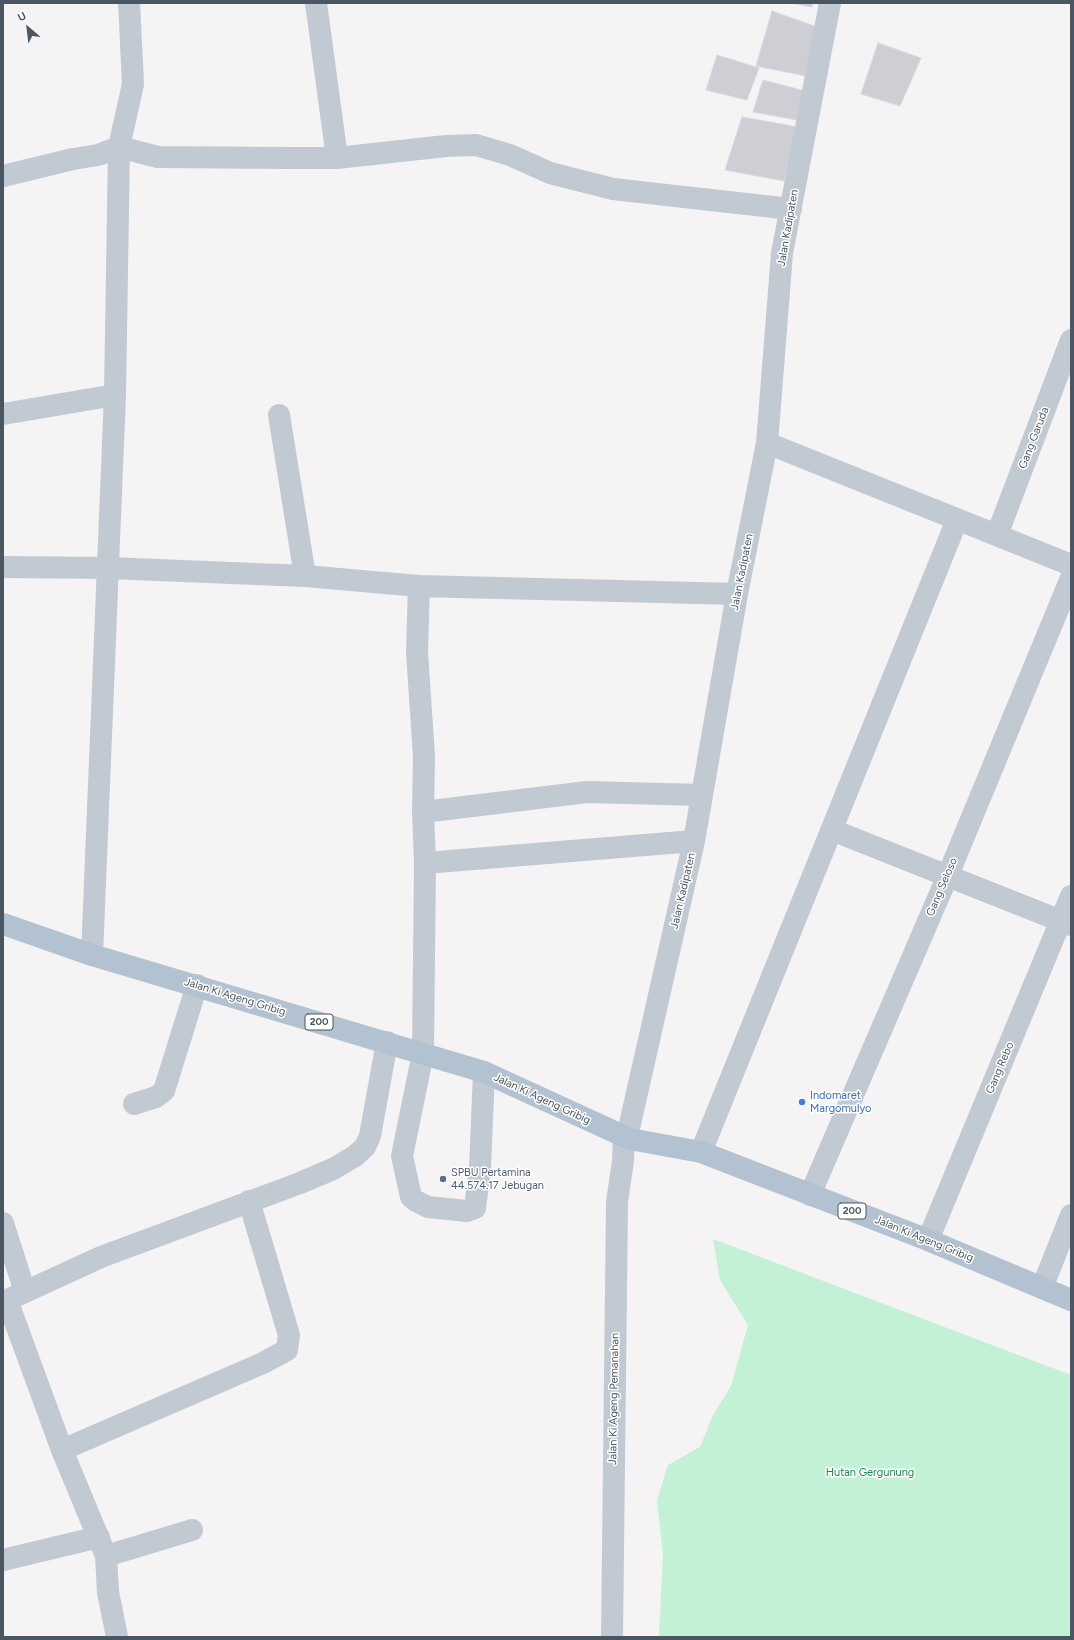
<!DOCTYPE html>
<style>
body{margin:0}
#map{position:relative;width:1074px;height:1640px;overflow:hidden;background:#f5f3f3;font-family:Figtree,sans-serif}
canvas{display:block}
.frame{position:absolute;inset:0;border:4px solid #4a5661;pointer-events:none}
.north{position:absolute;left:8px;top:8px;width:40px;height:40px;-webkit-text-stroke:3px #fff;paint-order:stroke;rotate:332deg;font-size:11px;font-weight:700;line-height:16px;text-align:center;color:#4a5661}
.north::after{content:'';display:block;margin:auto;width:14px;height:18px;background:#4a5661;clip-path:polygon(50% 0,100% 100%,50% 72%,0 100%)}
</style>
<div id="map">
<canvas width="1074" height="1640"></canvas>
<div class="frame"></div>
<div class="north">U</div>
</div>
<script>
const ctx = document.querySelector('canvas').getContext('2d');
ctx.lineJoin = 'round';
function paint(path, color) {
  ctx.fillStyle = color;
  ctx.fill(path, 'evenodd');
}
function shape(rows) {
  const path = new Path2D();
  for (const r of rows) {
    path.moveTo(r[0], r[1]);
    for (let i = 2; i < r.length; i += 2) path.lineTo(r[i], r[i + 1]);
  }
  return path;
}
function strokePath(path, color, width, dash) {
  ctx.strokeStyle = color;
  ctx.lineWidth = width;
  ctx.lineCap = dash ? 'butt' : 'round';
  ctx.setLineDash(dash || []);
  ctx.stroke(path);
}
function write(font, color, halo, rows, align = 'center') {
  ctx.font = font + ' Figtree,sans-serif';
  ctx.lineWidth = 3;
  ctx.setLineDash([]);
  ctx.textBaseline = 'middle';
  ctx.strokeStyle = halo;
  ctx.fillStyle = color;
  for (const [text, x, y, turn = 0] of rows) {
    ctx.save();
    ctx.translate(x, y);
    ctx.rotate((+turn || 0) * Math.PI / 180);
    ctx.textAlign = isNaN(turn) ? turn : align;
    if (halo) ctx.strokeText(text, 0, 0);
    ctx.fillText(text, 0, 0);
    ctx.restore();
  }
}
paint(shape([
 [713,1239,1071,1375,1071,1637,659,1637,663,1554,657,1500,668,1465,700,1447,713,1415,731,1386,748,1325,720,1280]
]), '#c3f1d5');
const building = shape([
 [790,3,813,3,812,7,790,3],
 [772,11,820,28,806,76,756,66,772,11],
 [878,43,921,58,900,106,861,94,878,43],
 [717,55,759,68,747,100,706,90,717,55],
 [763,80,809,92,797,120,753,112,763,80],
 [742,117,798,127,784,181,725,170,742,117]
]);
paint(building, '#cdcfd5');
strokePath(building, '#d7d9de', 1);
strokePath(shape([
 [316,3,337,158],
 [3,176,73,159,98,155,119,147,158,157,286,158,337,158,446,146,476,145,510,155,550,173,613,189,791,209],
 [3,414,115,395],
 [279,415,305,576],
 [767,443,1071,565],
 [997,535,1071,340],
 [3,567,109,568,305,576,419,586,737,594],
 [419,586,417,652,424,757,423,812,425,863,423,1053,402,1156,411,1197,416,1201,428,1207,467,1211,475,1208,480,1168,484,1072],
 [423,812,587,792,702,795],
 [832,830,1071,925],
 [425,863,694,841],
 [92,955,115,395,119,147,133,84,129,3],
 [134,1104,156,1097,164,1091,197,985],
 [627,1137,694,841,737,594,767,443,782,253,830,3],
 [701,1152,957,520],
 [810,1195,948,875,1071,578],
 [3,1223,25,1292],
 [928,1240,1071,896],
 [1042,1288,1071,1215],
 [7,1300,62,1450,106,1556,108,1592,117,1637],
 [3,1302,101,1257,300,1183,333,1169,355,1156,365,1147,370,1136,387,1042],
 [62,1450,263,1363,287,1350,289,1335,249,1201],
 [106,1556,192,1530],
 [3,1560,99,1537],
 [612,1637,617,1202,623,1161,624,1136]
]), '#c1cad2', 22);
strokePath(shape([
 [3,924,92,955,484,1072,630,1139,701,1152,928,1240,1071,1300]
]), '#b3c2d1', 22);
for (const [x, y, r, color] of [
 [802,1102,4,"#3f7fe0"],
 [443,1179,4,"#5c6f8a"]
]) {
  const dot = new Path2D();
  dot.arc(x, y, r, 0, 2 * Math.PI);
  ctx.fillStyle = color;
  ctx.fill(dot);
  strokePath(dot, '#fff', 1.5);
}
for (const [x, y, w] of [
 [319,1022,28],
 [852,1211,28]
]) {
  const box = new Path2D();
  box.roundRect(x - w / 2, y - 8, w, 16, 3);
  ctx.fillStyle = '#fff';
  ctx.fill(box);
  strokePath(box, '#4a5661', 1);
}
write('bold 10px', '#4a5661', null, [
 ["200",319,1022],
 ["200",852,1211]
]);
write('11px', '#4a5661', '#fff', [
 ["Jalan Kadipaten",788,228,-80],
 ["Gang Garuda",1034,438,-69],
 ["Jalan Kadipaten",742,572,-79],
 ["Gang Seloso",942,887,-67],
 ["Jalan Kadipaten",683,891,-77],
 ["Jalan Ki Ageng Gribig",235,997,17],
 ["Gang Rebo",1000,1068,-67],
 ["Jalan Ki Ageng Gribig",542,1099,25],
 ["Jalan Ki Ageng Gribig",924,1239,22],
 ["Jalan Ki Ageng Pemanahan",614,1399,-89]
]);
write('11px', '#366cbe', '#fff', [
 ["Indomaret",810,1096],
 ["Margomulyo",810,1109]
], 'left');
write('11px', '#4e5e75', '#fff', [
 ["SPBU Pertamina",451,1173],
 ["44.574.17 Jebugan",451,1186]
], 'left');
write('11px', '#17864f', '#fff', [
 ["Hutan Gergunung",870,1473]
]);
</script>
